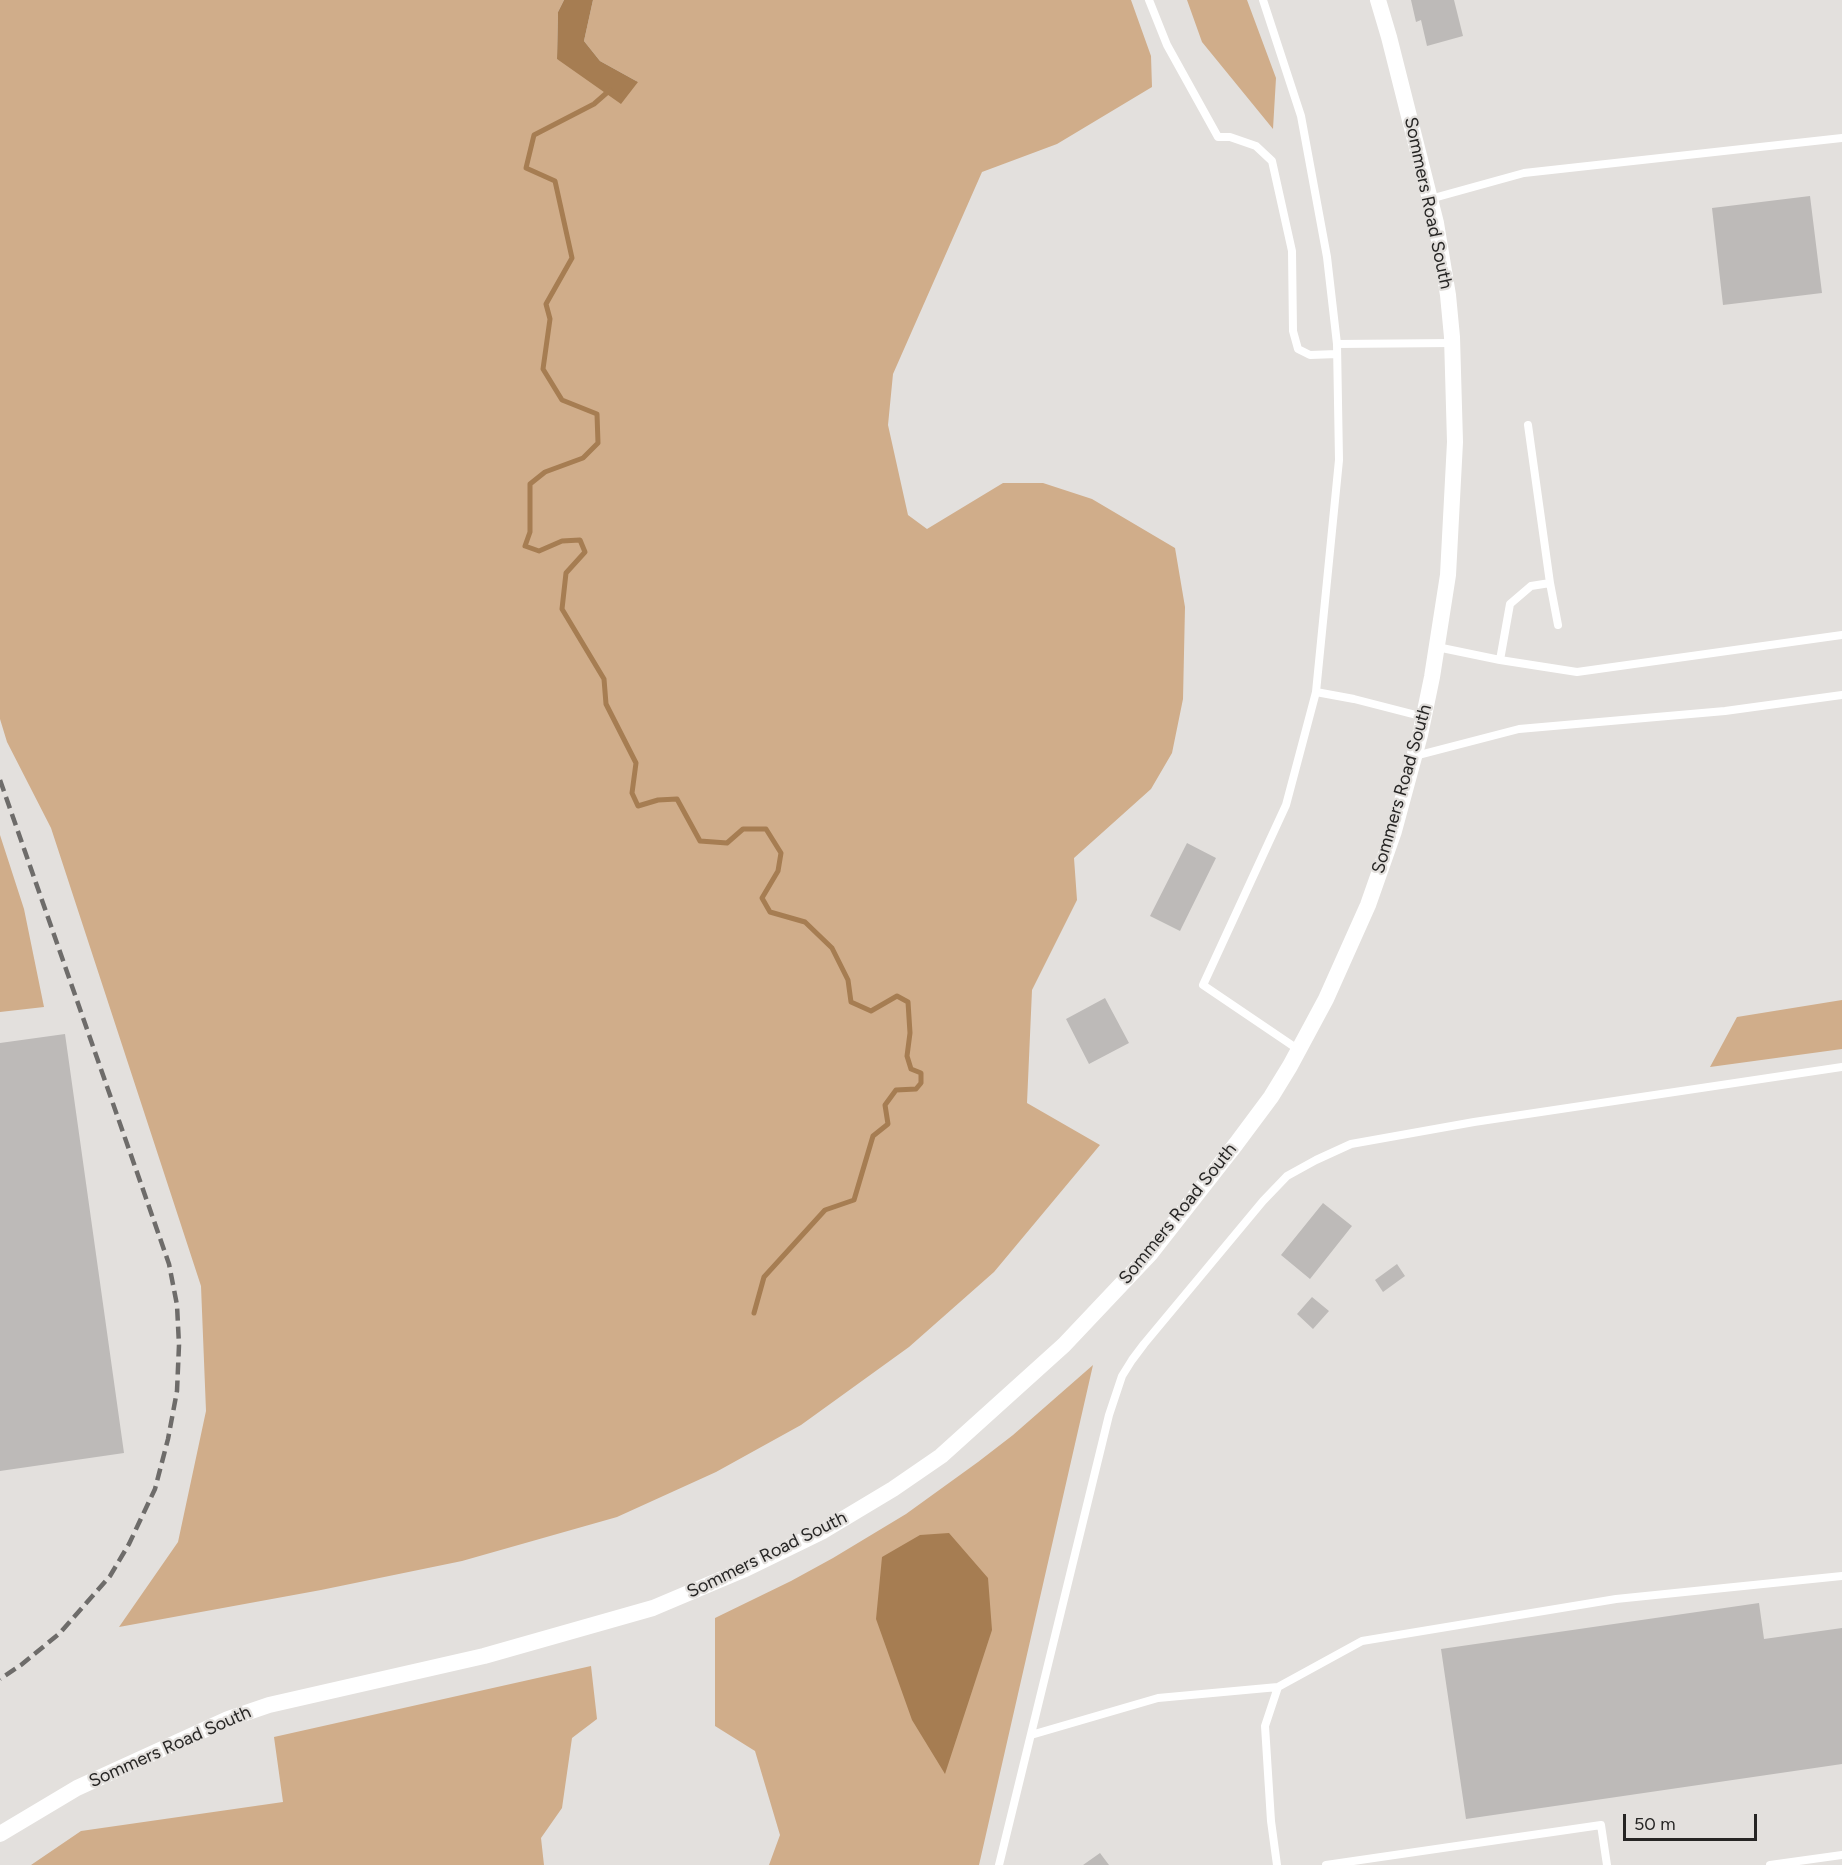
<!DOCTYPE html>
<style>
body{margin:0}
#map{position:relative;width:1842px;height:1865px;overflow:hidden;background:#e3e0dd;font-family:Figtree,sans-serif}
canvas{display:block}
.scale{position:absolute;left:1623px;top:1814px;width:134px;height:27px;box-sizing:border-box;border:3px solid #262524;border-top:0;padding-left:8px;font-size:18px;line-height:21px;white-space:nowrap;color:#262524;-webkit-text-stroke:4px #e3e0dd;paint-order:stroke}
</style>
<div id="map">
<canvas width="1842" height="1865"></canvas>
<div class="scale">50 m</div>
</div>
<script>
const ctx = document.querySelector('canvas').getContext('2d');
ctx.lineJoin = 'round';
function paint(path, color) {
  ctx.fillStyle = color;
  ctx.fill(path, 'evenodd');
}
function shape(rows) {
  const path = new Path2D();
  for (const r of rows) {
    path.moveTo(r[0], r[1]);
    for (let i = 2; i < r.length; i += 2) path.lineTo(r[i], r[i + 1]);
  }
  return path;
}
function strokePath(path, color, width, dash) {
  ctx.strokeStyle = color;
  ctx.lineWidth = width;
  ctx.lineCap = dash ? 'butt' : 'round';
  ctx.setLineDash(dash || []);
  ctx.stroke(path);
}
function write(font, color, halo, rows, align = 'center') {
  ctx.font = font + ' Figtree,sans-serif';
  ctx.lineWidth = 4.5;
  ctx.setLineDash([]);
  ctx.textBaseline = 'middle';
  ctx.strokeStyle = halo;
  ctx.fillStyle = color;
  for (const [text, x, y, turn = 0] of rows) {
    ctx.save();
    ctx.translate(x, y);
    ctx.rotate((+turn || 0) * Math.PI / 180);
    ctx.textAlign = isNaN(turn) ? turn : align;
    if (halo) ctx.strokeText(text, 0, 0);
    ctx.fillText(text, 0, 0);
    ctx.restore();
  }
}
paint(shape([
 [0,0,564,0,558,12,557,59,638,82,600,61,584,41,593,0,1131,0,1151,56,1152,87,1057,144,982,172,893,374,888,425,908,515,927,529,1003,483,1043,483,1092,499,1175,548,1185,607,1183,699,1172,753,1151,789,1074,858,1077,900,1032,990,1027,1103,1100,1145,994,1272,909,1347,801,1425,716,1472,617,1517,462,1561,321,1590,119,1627,178,1542,206,1411,201,1286,51,828,7,742,0,719],
 [1187,0,1247,0,1276,78,1273,129,1202,42],
 [0,835,24,909,44,1007,0,1012],
 [1842,1000,1842,1049,1710,1067,1737,1017],
 [1093,1365,979,1865,769,1865,780,1835,755,1751,715,1726,715,1618,791,1581,833,1558,906,1514,978,1462,1013,1435],
 [591,1666,597,1719,572,1738,562,1808,541,1838,544,1865,31,1865,81,1831,283,1802,274,1737]
]), '#d0ad8a');
paint(shape([
 [564,0,593,0,584,41,600,61,638,82,621,104,557,59,558,12],
 [949,1533,988,1578,992,1630,945,1774,912,1720,876,1619,882,1557,920,1535]
]), '#a67d52');
strokePath(shape([
 [610,90,594,104,534,135,526,168,555,181,572,258,546,304,550,319,543,369,562,400,597,414,598,443,583,458,545,472,530,484,530,532,525,546,539,551,562,541,580,540,585,552,566,573,562,609,604,679,606,704,636,763,632,793,638,806,658,800,677,799,700,841,727,843,743,829,766,829,781,853,778,871,762,898,770,912,805,922,832,948,848,980,851,1002,871,1011,897,996,908,1002,910,1033,907,1056,911,1069,921,1073,921,1083,916,1089,896,1090,885,1105,888,1124,873,1136,854,1200,825,1210,764,1277,754,1313]
]), '#a67d52', 5);
paint(shape([
 [1411,0,1454,0,1463,36,1427,46,1421,20,1416,22],
 [1810,196,1822,293,1723,305,1712,208],
 [1187,843,1216,858,1180,931,1150,916],
 [1105,998,1129,1043,1089,1064,1066,1019],
 [65,1034,124,1453,0,1471,0,1043],
 [1323,1203,1352,1226,1310,1279,1281,1255],
 [1397,1264,1405,1276,1383,1292,1375,1280],
 [1312,1297,1329,1311,1313,1329,1297,1314],
 [1759,1603,1764,1639,1842,1628,1842,1764,1466,1819,1441,1649],
 [1100,1853,1109,1865,1083,1865]
]), '#bdbab8');
strokePath(shape([
 [1149,0,1167,45,1218,137,1230,137,1256,146,1272,161,1292,251,1293,331,1298,349,1310,355,1337,354],
 [1263,0,1301,116,1327,257,1337,344,1452,343],
 [1430,199,1524,173,1842,138],
 [1550,583,1558,625],
 [1437,647,1500,660,1577,672,1842,635],
 [1500,660,1510,604,1531,586,1550,583,1528,425],
 [1316,692,1354,699,1424,717],
 [1415,756,1519,729,1725,711,1842,695],
 [1299,1050,1203,985,1286,805,1316,692,1339,460,1337,344],
 [1031,1735,1158,1698,1278,1687],
 [999,1865,1109,1415,1122,1376,1132,1360,1144,1344,1263,1201,1287,1176,1316,1160,1351,1144,1474,1122,1842,1067],
 [1277,1865,1271,1821,1265,1726,1278,1687,1362,1641,1616,1599,1842,1576],
 [1326,1865,1601,1825,1607,1865],
 [1770,1865,1842,1855]
]), '#fff', 8);
strokePath(shape([
 [0,1834,77,1788,228,1719,269,1705,484,1656,653,1608,743,1570,823,1531,893,1489,941,1456,1064,1345,1150,1254,1236,1144,1271,1097,1290,1066,1326,999,1368,905,1394,831,1420,735,1432,677,1448,575,1455,442,1452,337,1448,295,1436,223,1389,37,1378,0]
]), '#fff', 16);
strokePath(shape([
 [0,780,169,1264,177,1305,179,1345,177,1391,168,1439,155,1489,129,1544,110,1576,60,1633,21,1665,0,1679]
]), '#6e6c6a', 4.5, [12, 6]);
write('18px', '#262524', '#e3e0dd', [
 ["Sommers Road South",1428,203,78],
 ["Sommers Road South",1402,789,-74],
 ["Sommers Road South",1178,1214,-51],
 ["Sommers Road South",767,1555,-26],
 ["Sommers Road South",170,1747,-24]
]);
</script>
